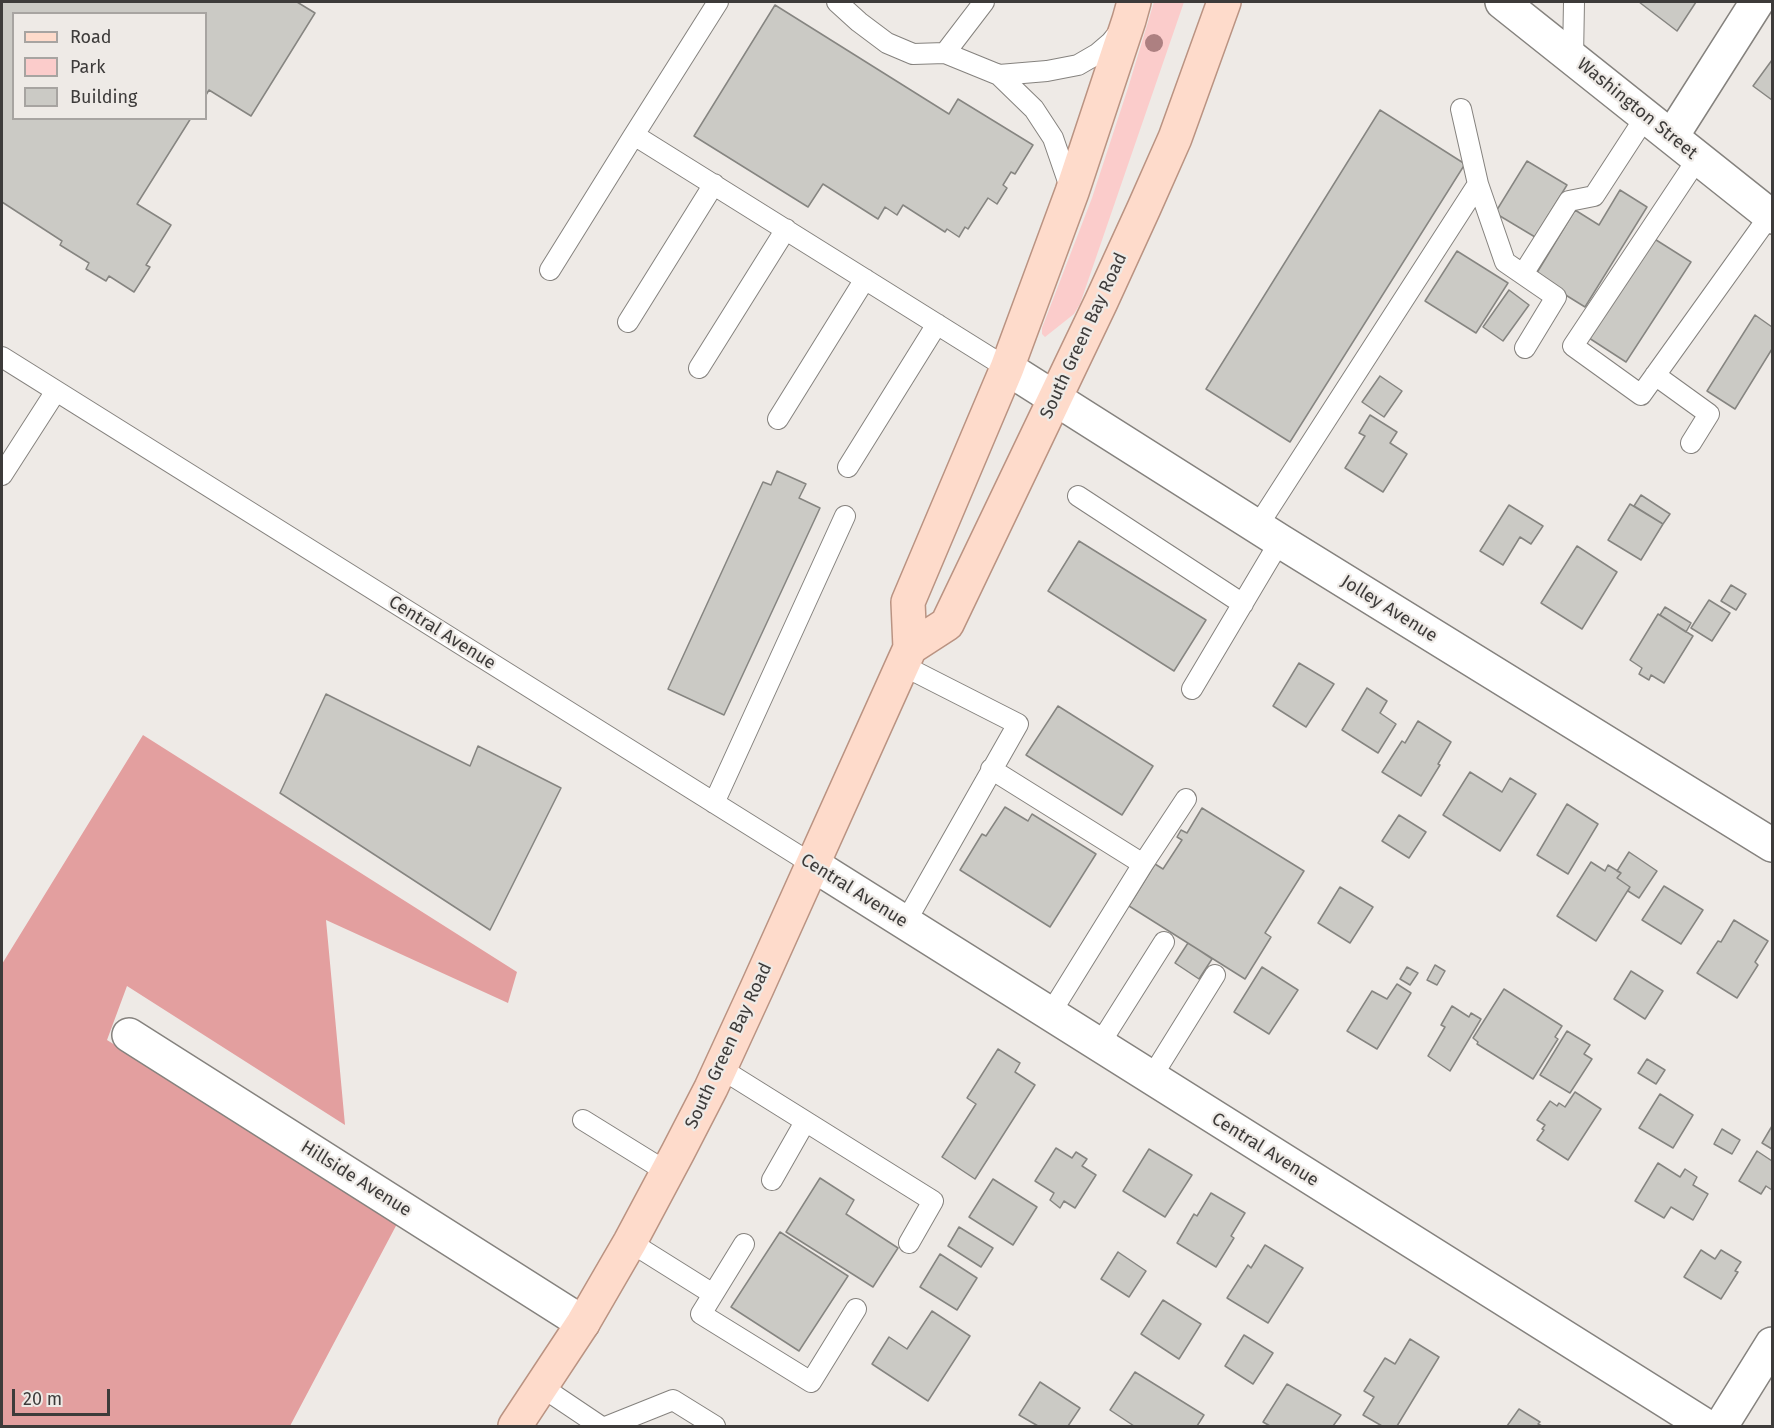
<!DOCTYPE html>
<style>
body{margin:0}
#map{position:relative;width:1774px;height:1428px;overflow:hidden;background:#eeeae6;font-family:"Fira Sans",sans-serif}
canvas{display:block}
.frame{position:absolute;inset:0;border:3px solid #3d3b3a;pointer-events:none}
.legend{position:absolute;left:12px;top:12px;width:195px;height:108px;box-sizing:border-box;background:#eeeae6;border:2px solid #a7a4a1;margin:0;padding:8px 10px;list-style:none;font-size:18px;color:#3d3b3a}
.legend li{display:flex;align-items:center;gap:12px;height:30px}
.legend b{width:30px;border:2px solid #a7a4a1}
.scale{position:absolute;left:12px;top:1389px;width:98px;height:27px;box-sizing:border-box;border:3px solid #3d3b3a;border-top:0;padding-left:8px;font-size:18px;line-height:21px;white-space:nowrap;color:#3d3b3a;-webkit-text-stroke:4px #eeeae6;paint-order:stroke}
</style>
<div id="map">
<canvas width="1774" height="1428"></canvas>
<div class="frame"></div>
<ul class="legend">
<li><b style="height:8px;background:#fedbcb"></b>Road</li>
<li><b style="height:16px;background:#fbcccb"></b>Park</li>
<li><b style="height:16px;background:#cbcac5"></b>Building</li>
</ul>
<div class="scale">20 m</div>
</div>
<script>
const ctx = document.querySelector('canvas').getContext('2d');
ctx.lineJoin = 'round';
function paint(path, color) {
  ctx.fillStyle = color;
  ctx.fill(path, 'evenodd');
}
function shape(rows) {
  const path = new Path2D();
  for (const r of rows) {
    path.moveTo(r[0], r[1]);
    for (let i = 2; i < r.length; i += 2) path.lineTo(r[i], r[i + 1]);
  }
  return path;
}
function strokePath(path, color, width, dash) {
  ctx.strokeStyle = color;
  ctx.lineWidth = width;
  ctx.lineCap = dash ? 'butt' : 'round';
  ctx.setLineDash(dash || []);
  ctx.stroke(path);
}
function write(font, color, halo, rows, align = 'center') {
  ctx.font = font + ' "Fira Sans",sans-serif';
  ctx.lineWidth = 4.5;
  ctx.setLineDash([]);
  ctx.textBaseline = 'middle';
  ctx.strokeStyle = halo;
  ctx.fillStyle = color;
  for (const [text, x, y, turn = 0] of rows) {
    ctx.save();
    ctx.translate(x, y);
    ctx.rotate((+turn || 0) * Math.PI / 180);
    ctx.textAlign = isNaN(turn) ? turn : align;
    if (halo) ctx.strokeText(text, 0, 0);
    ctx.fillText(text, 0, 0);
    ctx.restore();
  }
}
paint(shape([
 [1154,2,1184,2,1080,304,1074,314,1045,337,1042,334,1042,328,1092,198,1128,88]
]), '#fbcccb');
paint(shape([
 [143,735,517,972,508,1003,326,920,345,1125,127,986,107,1040,398,1222,290,1426,2,1426,2,964]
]), '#e39f9f');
const building = shape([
 [2,2,297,2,315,13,251,116,209,90,206,95,206,14,14,14,14,118,191,118,137,204,171,225,146,265,150,267,134,292,109,276,106,281,86,269,89,263,60,245,62,241,2,202,2,2],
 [1639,2,1696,2,1677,31,1639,2],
 [775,5,949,114,958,99,1033,145,1015,174,1011,172,1003,185,1007,188,997,204,988,198,968,229,965,227,959,237,947,229,945,232,903,205,897,215,885,207,878,219,823,184,808,207,694,136,775,5],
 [1772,60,1772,100,1753,86,1772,60],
 [1380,110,1465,164,1290,442,1206,389,1380,110],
 [1527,161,1567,185,1535,237,1495,213,1527,161],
 [1620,190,1647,207,1585,307,1535,276,1575,210,1599,225,1620,190],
 [1653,238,1691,262,1626,362,1589,338,1653,238],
 [1457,251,1508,283,1476,333,1425,301,1457,251],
 [1509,290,1529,305,1503,341,1483,327,1509,290],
 [1755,315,1772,327,1772,349,1735,409,1707,391,1755,315],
 [1380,376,1402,391,1384,417,1362,402,1380,376],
 [1370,415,1397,432,1390,443,1407,454,1383,492,1345,468,1365,436,1359,433,1370,415],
 [777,471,806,484,799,498,820,508,724,715,668,689,763,482,771,485,777,471],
 [1641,495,1670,514,1663,524,1634,506,1641,495],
 [1630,504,1663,524,1641,560,1608,540,1630,504],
 [1509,505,1543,526,1531,544,1520,537,1503,565,1480,551,1509,505],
 [1079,541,1206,620,1174,671,1048,591,1079,541],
 [1577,546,1617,572,1582,629,1541,603,1577,546],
 [1731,585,1746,594,1736,610,1721,601,1731,585],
 [1709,600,1730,613,1712,641,1691,628,1709,600],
 [1665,607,1691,623,1686,632,1660,615,1665,607],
 [1658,614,1693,636,1664,683,1651,675,1649,680,1639,674,1642,668,1630,660,1658,614],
 [1299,663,1334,684,1306,727,1273,706,1299,663],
 [1367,688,1387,701,1380,713,1396,724,1378,753,1342,730,1367,688],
 [326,694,470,766,478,746,561,788,490,930,280,793,326,694],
 [1058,706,1153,766,1122,815,1026,755,1058,706],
 [1418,721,1451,742,1438,764,1440,765,1421,796,1382,772,1402,741,1405,743,1418,721],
 [1470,772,1502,792,1510,778,1536,794,1500,851,1443,815,1470,772],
 [1567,804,1598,824,1568,874,1537,855,1567,804],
 [1005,807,1028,821,1032,814,1096,854,1050,927,960,870,982,834,986,836,1005,807],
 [1202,808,1304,871,1265,933,1271,937,1245,979,1129,906,1155,864,1163,869,1182,840,1177,837,1181,830,1187,833,1202,808],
 [1399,815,1426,832,1409,858,1382,841,1399,815],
 [1629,852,1657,871,1639,898,1628,891,1630,887,1617,878,1621,873,1617,871,1629,852],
 [1591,862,1605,871,1608,865,1621,873,1617,878,1630,887,1596,941,1557,916,1591,862],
 [1664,886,1703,910,1681,944,1642,920,1664,886],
 [1340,887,1373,907,1350,943,1318,923,1340,887],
 [1734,920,1768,941,1755,962,1758,965,1737,998,1697,973,1718,941,1721,942,1734,920],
 [1188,943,1212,959,1199,979,1175,963,1188,943],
 [1435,965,1445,971,1437,985,1427,980,1435,965],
 [1262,967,1298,990,1269,1034,1234,1012,1262,967],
 [1407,967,1418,973,1410,985,1400,979,1407,967],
 [1631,971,1663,991,1645,1019,1614,999,1631,971],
 [1397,984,1411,993,1377,1049,1347,1031,1372,991,1387,999,1397,984],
 [1504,989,1562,1026,1555,1037,1558,1039,1533,1079,1477,1044,1478,1042,1473,1038,1504,989],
 [1452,1006,1469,1017,1471,1013,1481,1019,1450,1071,1428,1056,1445,1027,1441,1025,1452,1006],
 [1567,1031,1590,1045,1584,1054,1592,1059,1570,1093,1540,1075,1567,1031],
 [998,1049,1020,1063,1015,1072,1035,1085,975,1179,942,1157,976,1104,967,1098,998,1049],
 [1647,1059,1665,1070,1656,1084,1638,1073,1647,1059],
 [1575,1092,1601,1109,1568,1160,1537,1140,1544,1130,1542,1129,1545,1125,1537,1120,1550,1101,1557,1106,1559,1103,1565,1107,1575,1092],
 [1660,1094,1693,1115,1673,1148,1639,1128,1660,1094],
 [1772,1126,1772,1149,1762,1143,1772,1126],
 [1722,1129,1740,1140,1732,1154,1714,1144,1722,1129],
 [1056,1148,1072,1158,1076,1152,1087,1159,1082,1166,1096,1175,1075,1208,1064,1201,1060,1208,1050,1200,1054,1193,1035,1181,1056,1148],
 [1149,1149,1192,1175,1165,1217,1123,1191,1149,1149],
 [1757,1151,1772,1161,1772,1190,1766,1186,1761,1194,1739,1181,1757,1151],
 [1658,1163,1680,1177,1685,1169,1697,1177,1693,1185,1708,1194,1693,1220,1671,1207,1664,1218,1635,1201,1658,1163],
 [820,1178,854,1200,846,1214,898,1248,873,1287,786,1232,820,1178],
 [993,1179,1037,1207,1013,1245,969,1217,993,1179],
 [1211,1193,1245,1213,1231,1236,1234,1238,1216,1267,1177,1243,1194,1214,1197,1216,1211,1193],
 [959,1227,993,1248,981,1267,948,1246,959,1227],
 [780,1232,848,1276,799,1351,731,1307,780,1232],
 [1265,1245,1303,1268,1268,1323,1227,1298,1248,1265,1251,1268,1265,1245],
 [1701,1250,1715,1259,1721,1250,1741,1262,1735,1271,1738,1272,1721,1299,1684,1277,1701,1250],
 [1118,1252,1146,1271,1129,1297,1101,1279,1118,1252],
 [940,1254,977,1278,957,1310,920,1287,940,1254],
 [1163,1300,1201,1324,1179,1359,1141,1334,1163,1300],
 [932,1311,970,1336,928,1401,872,1364,889,1337,907,1349,932,1311],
 [1244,1335,1273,1353,1253,1384,1225,1366,1244,1335],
 [1410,1339,1439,1357,1397,1426,1382,1426,1363,1415,1374,1397,1364,1391,1385,1358,1395,1364,1410,1339],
 [1135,1372,1204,1415,1197,1426,1134,1426,1110,1410,1135,1372],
 [1040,1382,1080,1408,1068,1426,1038,1426,1019,1415,1040,1382],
 [1287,1384,1341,1415,1333,1426,1270,1426,1263,1422,1287,1384],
 [1519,1409,1540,1422,1538,1424,1542,1426,1507,1426,1519,1409]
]);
paint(building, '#cbcac5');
strokePath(building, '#868581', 1.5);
const service = shape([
 [718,2,634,135,1007,368],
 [837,2,859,22,887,43,913,54,945,53],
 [984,2,945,53,999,75,1034,109,1053,138,1071,190],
 [1573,58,1574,2],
 [999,75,1047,71,1078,65,1097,54,1111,42,1120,31],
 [1698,158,1573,346,1641,395,1770,215],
 [1478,184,1505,262,1556,297,1525,348],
 [550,270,634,135],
 [1523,274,1569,201,1594,196,1646,116],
 [628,322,714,184],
 [2,357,812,864],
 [699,368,786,229],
 [1655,375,1709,414,1691,443],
 [778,419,865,279],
 [848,467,937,324],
 [2,475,56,391],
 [1078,496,1243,604],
 [1257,527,1478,184,1461,109],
 [902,665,1018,724,905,923],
 [1192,689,1280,541],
 [991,769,1143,864,1186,799],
 [714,803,845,516],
 [1050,1014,1143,864],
 [1099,1045,1164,942],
 [720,1068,933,1201,909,1243],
 [1151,1078,1215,975],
 [583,1120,667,1172],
 [772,1180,805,1122],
 [630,1242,713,1294],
 [744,1244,701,1314,811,1382,856,1309],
 [542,1387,600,1426],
 [608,1426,673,1400,715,1426]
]);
const minor = shape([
 [1672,136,1757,2],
 [1007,368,1280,541,1772,845],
 [812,864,1706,1426],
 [129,1035,583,1323],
 [1721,1426,1772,1344]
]);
const secondary = shape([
 [1502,2,1772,217]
]);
const primary = shape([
 [910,648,947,624,1101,302,1144,208,1175,138,1224,2],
 [515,1426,583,1323,630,1242,678,1152,711,1088,757,988,910,648,908,602,1007,368,1072,192,1129,20,1134,2]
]);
strokePath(service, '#85827e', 22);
strokePath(minor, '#85827e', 36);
strokePath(secondary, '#85827e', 36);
strokePath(primary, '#ba9382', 36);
strokePath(service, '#fff', 20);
strokePath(minor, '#fff', 33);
strokePath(secondary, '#fff', 33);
strokePath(primary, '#fedbcb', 33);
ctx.fillStyle = '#ad8081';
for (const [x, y] of [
 [1154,43]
]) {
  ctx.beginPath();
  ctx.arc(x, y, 9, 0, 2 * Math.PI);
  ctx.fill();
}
write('18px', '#3d3b3a', '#eeeae6', [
 ["Washington Street",1637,109,39],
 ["South Green Bay Road",1084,336,-65],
 ["Jolley Avenue",1389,609,32],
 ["Central Avenue",442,633,32],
 ["Central Avenue",854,891,32],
 ["South Green Bay Road",729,1046,-65],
 ["Central Avenue",1265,1150,32],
 ["Hillside Avenue",356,1179,32]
]);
</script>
